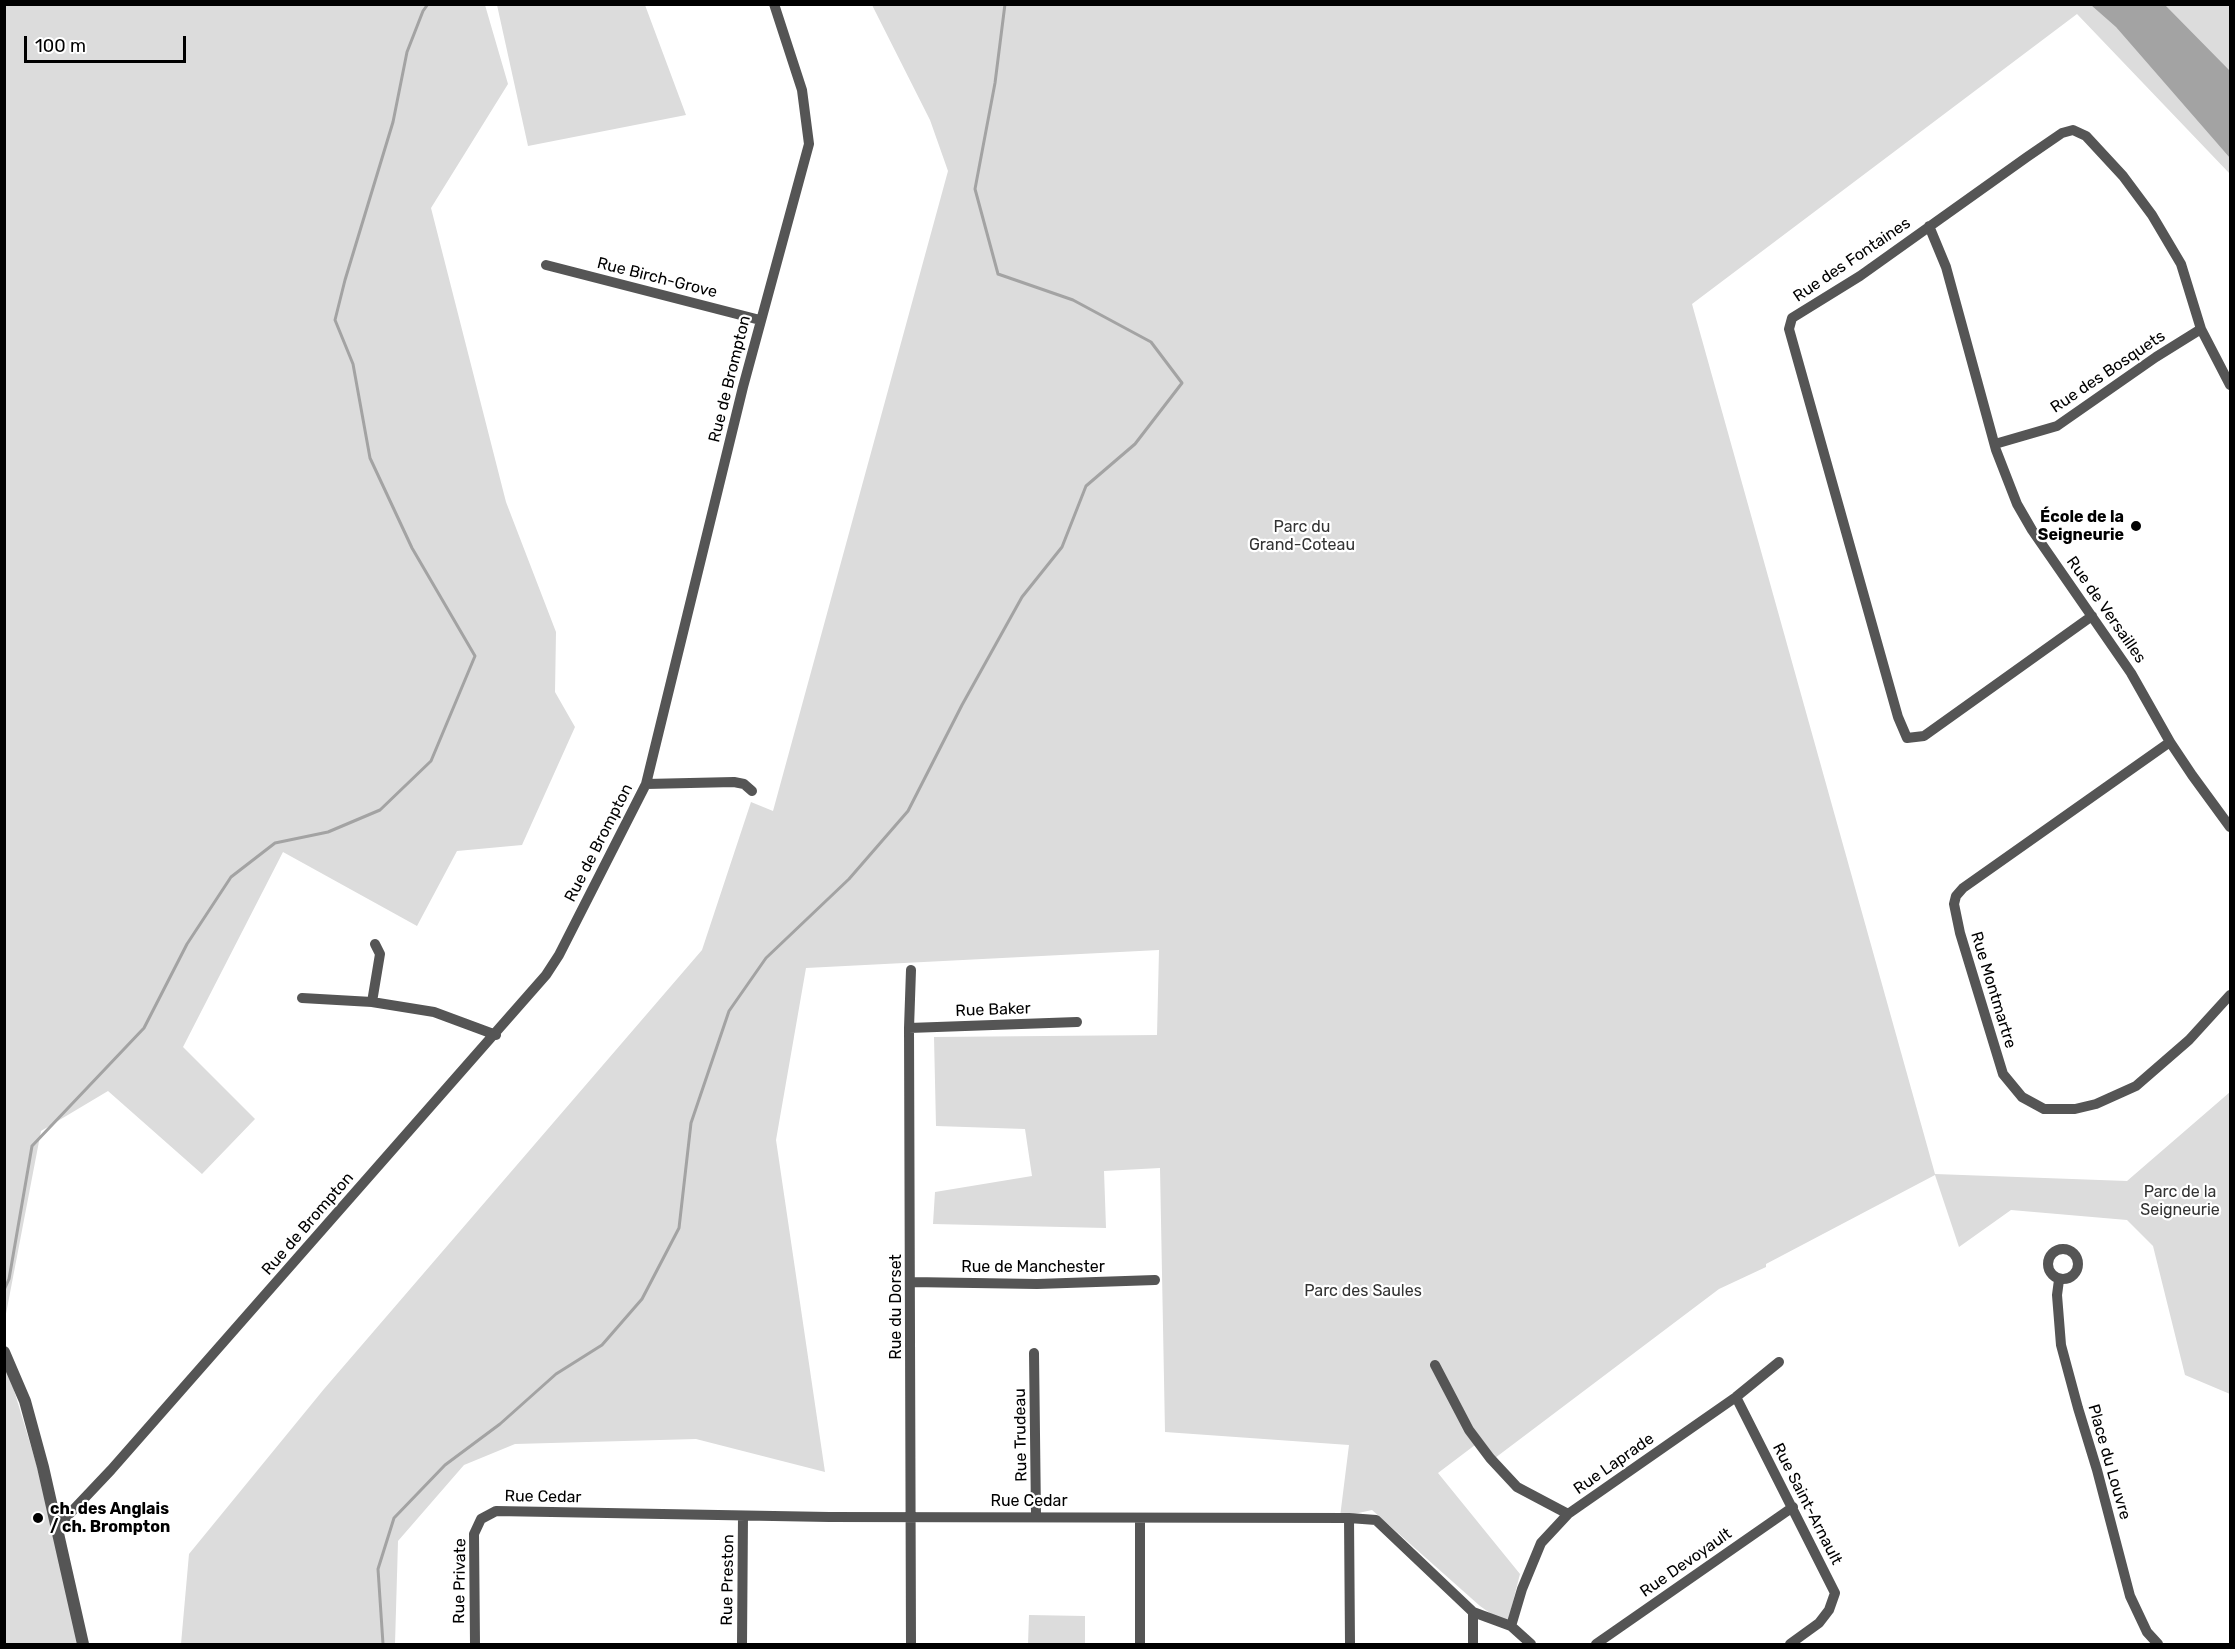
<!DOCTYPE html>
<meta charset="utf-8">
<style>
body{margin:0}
#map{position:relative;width:2235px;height:1649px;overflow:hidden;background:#fff;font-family:Rubik,sans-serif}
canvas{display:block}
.frame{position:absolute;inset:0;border:6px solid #000;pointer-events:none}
.scale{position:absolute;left:24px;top:36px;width:162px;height:27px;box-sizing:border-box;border:3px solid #000;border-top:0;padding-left:8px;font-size:18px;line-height:21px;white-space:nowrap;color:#000;-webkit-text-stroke:4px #fff;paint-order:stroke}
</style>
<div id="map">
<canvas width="2235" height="1649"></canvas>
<div class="frame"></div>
<div class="scale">100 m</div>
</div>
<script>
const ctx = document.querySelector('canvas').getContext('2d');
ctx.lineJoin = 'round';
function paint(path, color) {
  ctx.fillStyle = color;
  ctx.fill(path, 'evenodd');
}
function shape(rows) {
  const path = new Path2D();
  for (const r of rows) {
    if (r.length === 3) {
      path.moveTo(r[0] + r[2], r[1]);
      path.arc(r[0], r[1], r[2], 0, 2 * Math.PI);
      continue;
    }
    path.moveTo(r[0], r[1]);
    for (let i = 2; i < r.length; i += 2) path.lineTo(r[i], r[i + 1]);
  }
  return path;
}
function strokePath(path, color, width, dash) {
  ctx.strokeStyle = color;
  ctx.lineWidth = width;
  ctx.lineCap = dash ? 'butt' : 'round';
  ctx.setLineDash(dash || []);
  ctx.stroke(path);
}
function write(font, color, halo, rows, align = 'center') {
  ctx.font = font + ' Rubik,sans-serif';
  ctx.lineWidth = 4.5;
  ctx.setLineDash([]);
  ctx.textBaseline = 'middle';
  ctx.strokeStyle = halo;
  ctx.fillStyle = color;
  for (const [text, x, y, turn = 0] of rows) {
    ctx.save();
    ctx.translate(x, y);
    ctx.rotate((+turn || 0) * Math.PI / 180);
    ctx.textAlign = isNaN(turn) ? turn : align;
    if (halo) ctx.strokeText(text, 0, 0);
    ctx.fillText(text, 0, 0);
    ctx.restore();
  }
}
paint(shape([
 [4,5,485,5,508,84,431,208,506,502,556,632,555,692,575,727,522,845,457,851,417,926,283,852,183,1047,255,1119,202,1174,108,1091,41,1131,5,1319],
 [497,5,645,5,686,115,528,146],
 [872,5,2230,5,2230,174,2077,14,1692,304,1935,1174,2127,1181,2230,1092,2230,1394,2185,1375,2153,1246,2127,1220,2011,1210,1959,1247,1935,1175,1766,1264,1766,1267,1719,1289,1495,1458,1475,1445,1438,1473,1520,1574,1507,1625,1480,1606,1372,1510,1340,1517,1349,1445,1165,1432,1160,1168,1104,1171,1106,1228,933,1224,935,1192,1032,1176,1025,1129,936,1126,934,1037,1157,1035,1159,950,806,968,776,1140,825,1472,696,1439,515,1444,464,1465,398,1541,395,1644,181,1644,189,1554,324,1389,702,950,751,802,773,811,948,171,930,120],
 [4,1357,52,1516,78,1644,5,1644],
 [1029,1615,1085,1616,1085,1644,1028,1644]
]), '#dcdcdc');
paint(shape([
 [2091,5,2165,5,2230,71,2230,158,2116,27]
]), '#a3a3a3');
strokePath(shape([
 [4,1290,9,1279,32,1146,144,1028,187,944,231,877,275,843,328,832,380,810,431,761,475,656,412,548,370,458,353,364,335,320,345,280,393,122,407,52,423,11,428,4],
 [383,1644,378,1569,394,1518,445,1465,500,1424,556,1374,602,1345,642,1299,679,1228,691,1123,729,1011,766,958,849,879,908,811,962,705,1022,597,1062,547,1086,486,1135,444,1182,383,1151,342,1073,300,998,274,975,189,995,83,1005,4]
]), '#a3a3a3', 3);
strokePath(shape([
 [1929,226,1946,267,1996,450,2017,504,2032,530,2131,673,2170,742,2192,775,2230,827],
 [546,265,760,320],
 [1995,444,2057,426,2156,357,2201,329],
 [2092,616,1924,736,1907,738,1898,717,1789,329,1792,318,1860,276,2027,157,2062,133,2073,130,2086,136,2123,176,2152,215,2181,264,2201,329,2230,385],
 [2170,742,1963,888,1956,896,1954,904,1960,933,2003,1074,2022,1097,2044,1109,2075,1109,2096,1104,2136,1086,2189,1040,2230,995],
 [646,784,734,782,744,784,752,791],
 [302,998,372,1002,434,1012,496,1035],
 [372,1002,380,954,375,944],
 [909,1028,1077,1022],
 [2063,1264,15],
 [2059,1280,2057,1295,2061,1345,2078,1408,2097,1470,2130,1596,2147,1632,2158,1644],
 [911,1282,1037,1284,1155,1280],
 [1034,1353,1036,1516],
 [1435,1365,1469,1430,1490,1458,1517,1487,1568,1514],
 [1736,1397,1835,1593,1829,1610,1819,1623,1790,1644],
 [1140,1518,1140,1644],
 [1349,1518,1350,1644],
 [58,1526,111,1470,546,975,559,955,646,784,743,387,809,144,802,90,774,4],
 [1511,1626,1522,1589,1541,1543,1568,1514,1736,1397,1779,1362],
 [475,1644,474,1534,481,1519,496,1511,829,1517,1349,1518,1376,1520,1473,1612,1511,1626,1531,1644],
 [742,1644,743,1516],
 [911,1644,909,1028,911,970],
 [1473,1644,1473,1612],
 [1596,1644,1793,1507]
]), '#555', 10);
strokePath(shape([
 [4,1352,25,1401,43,1467,83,1644]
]), '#555', 12);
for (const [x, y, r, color] of [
 [2136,526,6,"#000"],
 [38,1518,6,"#000"]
]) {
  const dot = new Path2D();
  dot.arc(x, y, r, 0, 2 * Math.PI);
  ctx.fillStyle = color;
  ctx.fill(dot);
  strokePath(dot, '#fff', 2);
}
write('16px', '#000', '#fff', [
 ["Rue des Fontaines",1852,260,-34],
 ["Rue Birch-Grove",657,278,14],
 ["Rue des Bosquets",2108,372,-34],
 ["Rue de Brompton",730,379,-76],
 ["Rue de Versailles",2106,610,55],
 ["Rue de Brompton",599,843,-63],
 ["Rue Montmartre",1993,990,73],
 ["Rue Baker",993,1010,-2],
 ["Rue de Brompton",308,1224,-49],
 ["Rue de Manchester",1033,1267],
 ["Rue du Dorset",896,1307,-90],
 ["Rue Trudeau",1021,1435,-91],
 ["Place du Louvre",2109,1462,74],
 ["Rue Laprade",1614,1464,-35],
 ["Rue Cedar",543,1497,1],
 ["Rue Cedar",1029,1501],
 ["Rue Saint-Arnault",1807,1504,63],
 ["Rue Devoyault",1686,1563,-35],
 ["Rue Preston",728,1580,-89],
 ["Rue Private",460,1581,-89]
]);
write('bold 16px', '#000', '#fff', [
 ["École de la",2124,517],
 ["Seigneurie",2124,535],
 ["ch. des Anglais",50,1509,"left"],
 ["/ ch. Brompton",50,1527,"left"]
], 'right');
write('16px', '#333', '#fff', [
 ["Parc du",1302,527],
 ["Grand-Coteau",1302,545],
 ["Parc de la",2180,1192],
 ["Seigneurie",2180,1210],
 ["Parc des Saules",1363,1291]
]);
</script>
